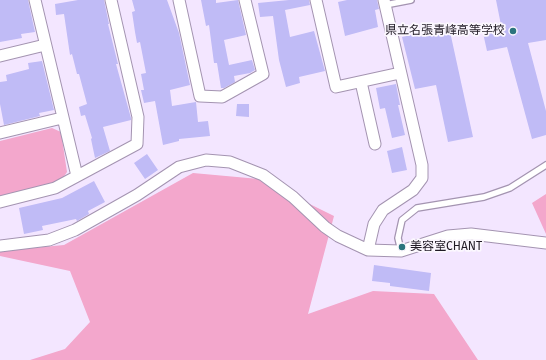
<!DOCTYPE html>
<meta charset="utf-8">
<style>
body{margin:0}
canvas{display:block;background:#f3e6ff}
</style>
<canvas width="546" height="360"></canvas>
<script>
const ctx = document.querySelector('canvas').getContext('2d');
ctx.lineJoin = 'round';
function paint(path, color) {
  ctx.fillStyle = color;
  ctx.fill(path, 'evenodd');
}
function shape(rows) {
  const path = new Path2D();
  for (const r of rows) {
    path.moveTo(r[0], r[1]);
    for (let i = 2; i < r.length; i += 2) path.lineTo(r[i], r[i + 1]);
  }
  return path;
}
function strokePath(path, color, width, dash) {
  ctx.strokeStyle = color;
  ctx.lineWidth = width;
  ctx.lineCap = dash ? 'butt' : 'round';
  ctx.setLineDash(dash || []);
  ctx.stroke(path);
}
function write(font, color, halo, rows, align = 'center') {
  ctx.font = font + ' "Fira Sans","Noto Sans JP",sans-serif';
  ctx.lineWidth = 3.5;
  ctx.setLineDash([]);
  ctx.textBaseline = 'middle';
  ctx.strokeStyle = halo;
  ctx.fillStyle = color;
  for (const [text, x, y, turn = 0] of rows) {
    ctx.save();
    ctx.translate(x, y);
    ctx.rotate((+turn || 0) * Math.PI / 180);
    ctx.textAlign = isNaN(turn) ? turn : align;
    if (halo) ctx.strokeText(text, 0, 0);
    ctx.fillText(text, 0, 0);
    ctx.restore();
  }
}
paint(shape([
 [52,128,61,132,67,172,61,181,0,196,0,141],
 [193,173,259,179,334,216,308,314,373,291,434,294,478,360,30,360,65,349,90,322,70,271,0,256,0,251,64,245],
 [546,194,546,234,532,203]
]), '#f3a7cc');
paint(shape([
 [0,0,28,0,35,32,21,34,22,38,0,42],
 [78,0,104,0,109,24,108,24,118,64,116,64,131,118,131,120,103,127,110,151,95,158,91,139,92,138,85,115,81,116,79,107,87,104,79,74,77,74,72,54,70,55,64,14,56,15,55,4],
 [132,0,167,0,179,33,190,85,170,90,172,106,196,102,198,122,208,121,210,136,179,139,179,141,163,145,155,101,144,103,141,90,144,90,141,74,146,73,140,42,137,43,135,32,132,12,135,11],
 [201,0,216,0,216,3,238,0,246,35,224,40,229,65,252,60,255,70,250,73,234,76,235,82,224,88,221,88,217,63,214,63,209,25,206,26],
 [289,0,309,0,310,5,285,10,290,37,314,31,325,71,299,77,300,83,286,87,279,60,273,16,260,17,258,3],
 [347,0,377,0,379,9,375,10,378,27,345,36,338,2],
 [496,0,546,0,546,40,528,43,546,111,546,135,532,139,507,47,487,51,483,33,502,30],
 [449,27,473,137,448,142,436,85,415,89,402,37],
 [42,61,54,110,39,113,40,116,4,125,0,104,0,82,7,81,6,75,29,69,28,63],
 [396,84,400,105,398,105,405,135,392,138,385,108,380,109,376,88],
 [237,104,249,104,249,117,236,116],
 [402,147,407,170,392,173,387,151],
 [147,154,158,170,145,179,134,163],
 [94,181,105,202,88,211,89,214,77,221,76,219,42,226,43,230,24,234,19,208,62,198],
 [374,265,431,273,429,291,390,286,390,283,372,281]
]), '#c0bbf6');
const service = shape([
 [385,5,411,0],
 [401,251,398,238,402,220,417,208,484,197,510,188,546,165]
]);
const minor = shape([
 [35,0,77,176],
 [179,0,200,96,222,97,263,74,245,0],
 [316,0,336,87,400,73],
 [0,56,45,45],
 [361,82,375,144],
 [0,133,62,118],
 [0,202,55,188,137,144,138,117,111,0],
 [0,246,49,240,75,230,137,195,179,167,206,160,230,162,263,175,293,197,325,227,338,236,368,250,401,251,448,236,471,234,546,243],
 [368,250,374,224,383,210,413,190,422,178,422,165,384,0]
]);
strokePath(service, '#a494b1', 8);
strokePath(minor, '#a494b1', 13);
strokePath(service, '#fff', 5.5);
strokePath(minor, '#fff', 11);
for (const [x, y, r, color] of [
 [513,31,4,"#2b747d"],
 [402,247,4,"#2b747d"]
]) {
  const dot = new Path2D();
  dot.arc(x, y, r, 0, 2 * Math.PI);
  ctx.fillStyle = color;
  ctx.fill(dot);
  strokePath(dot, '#fbf7fe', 1.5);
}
write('12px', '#201a25', '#fbf7fe', [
 ["県立名張青峰高等学校",505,31],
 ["美容室CHANT",410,247,"left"]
], 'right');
</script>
